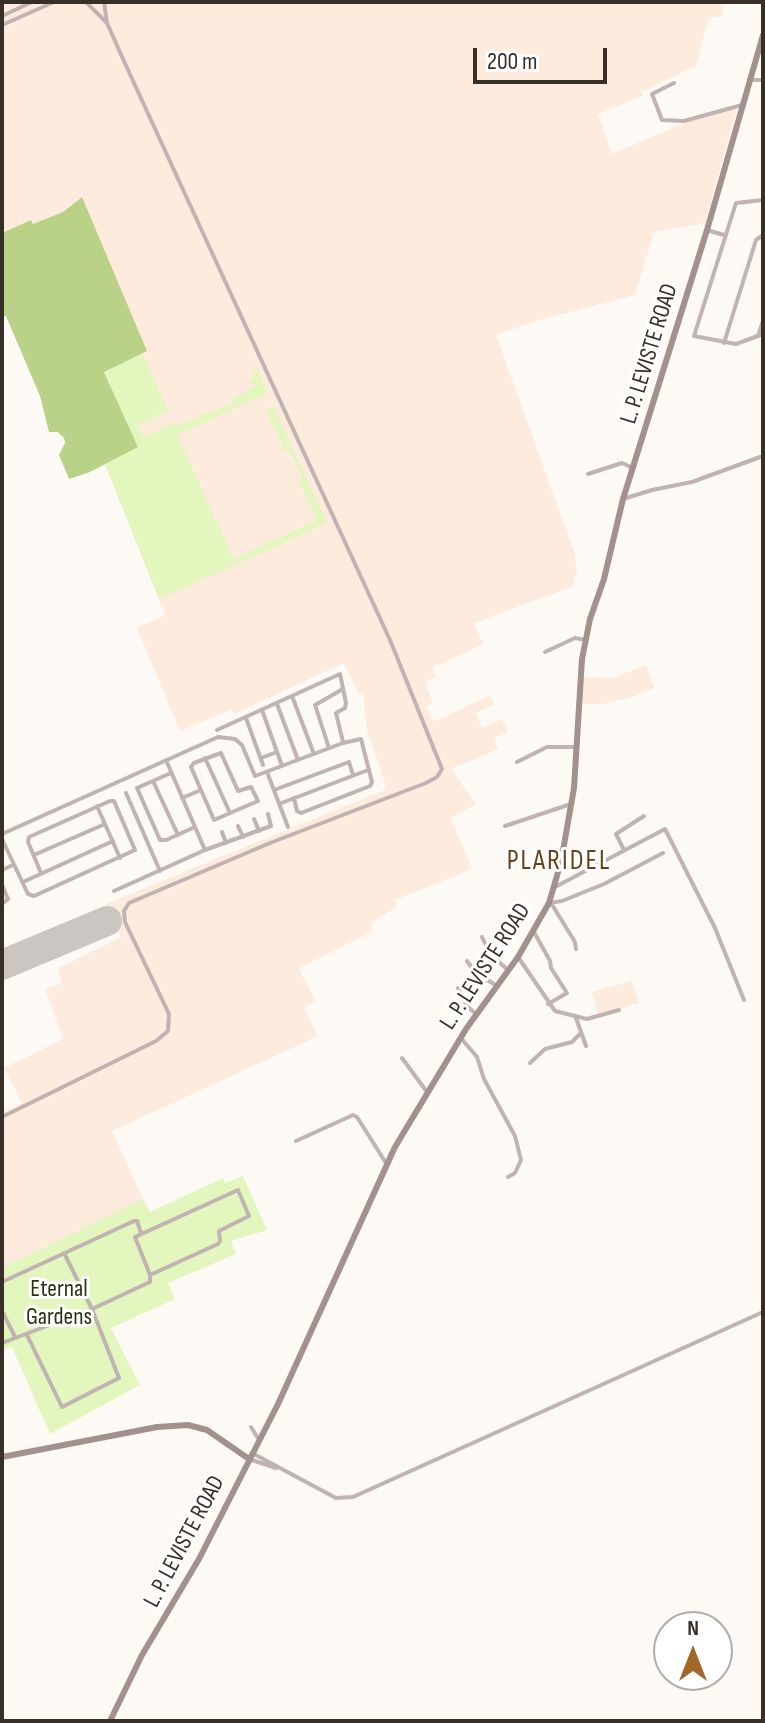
<!DOCTYPE html>
<style>
body{margin:0}
#map{position:relative;width:765px;height:1723px;overflow:hidden;background:#fdf9f5;font-family:"Sofia Sans Condensed",sans-serif}
canvas{display:block}
.frame{position:absolute;inset:0;border:4px solid #372f28;pointer-events:none}
.north{position:absolute;left:653px;top:1611px;width:80px;height:80px;box-sizing:border-box;background:#fff;border:2px solid #afaca9;border-radius:50%;rotate:0deg;font-size:22px;font-weight:700;line-height:32px;text-align:center;color:#372f28}
.north::after{content:'';display:block;margin:auto;width:28px;height:36px;background:#a36629;clip-path:polygon(50% 0,100% 100%,50% 72%,0 100%)}
.scale{position:absolute;left:473px;top:48px;width:134px;height:36px;box-sizing:border-box;border:4px solid #372f28;border-top:0;padding-left:10px;font-size:24px;line-height:28px;white-space:nowrap;color:#372f28;-webkit-text-stroke:6px #fff;paint-order:stroke}
</style>
<div id="map">
<canvas width="765" height="1723"></canvas>
<div class="frame"></div>
<div class="north">N</div>
<div class="scale">200 m</div>
</div>
<script>
const ctx = document.querySelector('canvas').getContext('2d');
ctx.lineJoin = 'round';
function paint(path, color) {
  ctx.fillStyle = color;
  ctx.fill(path, 'evenodd');
}
function shape(rows) {
  const path = new Path2D();
  for (const r of rows) {
    path.moveTo(r[0], r[1]);
    for (let i = 2; i < r.length; i += 2) path.lineTo(r[i], r[i + 1]);
  }
  return path;
}
function strokePath(path, color, width, dash) {
  ctx.strokeStyle = color;
  ctx.lineWidth = width;
  ctx.lineCap = dash ? 'butt' : 'round';
  ctx.setLineDash(dash || []);
  ctx.stroke(path);
}
function write(font, color, halo, rows, align = 'center') {
  ctx.font = font + ' "Sofia Sans Condensed",sans-serif';
  ctx.lineWidth = 6;
  ctx.setLineDash([]);
  ctx.textBaseline = 'middle';
  ctx.strokeStyle = halo;
  ctx.fillStyle = color;
  for (const [text, x, y, turn = 0] of rows) {
    ctx.save();
    ctx.translate(x, y);
    ctx.rotate((+turn || 0) * Math.PI / 180);
    ctx.textAlign = isNaN(turn) ? turn : align;
    if (halo) ctx.strokeText(text, 0, 0);
    ctx.fillText(text, 0, 0);
    ctx.restore();
  }
}
paint(shape([
 [2,2,735,2,722,5,723,16,709,18,696,65,642,92,643,96,598,114,612,154,705,114,737,107,705,223,654,232,635,295,536,321,496,335,575,555,577,575,574,577,574,586,474,623,483,644,432,668,436,677,425,682,433,704,426,707,434,722,490,695,495,704,476,713,482,728,502,719,508,732,494,738,498,749,451,769,476,804,451,818,472,869,395,900,397,907,370,923,373,931,299,968,315,1001,304,1008,318,1036,112,1131,143,1199,2,1268,2,1113,22,1103,4,1068,63,1039,45,989,62,983,58,968,121,937,106,904,387,789,367,731,363,694,358,692,344,663,234,714,231,709,180,731,137,628,165,615,105,464,138,447,104,371,146,351,79,199,63,212,33,224,30,220,2,233],
 [646,665,654,688,630,698,602,704,579,704,581,677,613,678],
 [632,981,639,1003,598,1015,592,992]
]), '#fdebde');
paint(shape([
 [142,353,169,411,137,425,143,437,174,423,176,426,233,403,232,400,256,386,255,383,251,385,249,381,254,378,253,372,257,369,266,389,266,394,177,435,234,559,317,520,299,481,302,478,289,450,285,451,266,409,273,406,327,523,159,599,105,464,138,447,104,371],
 [243,1176,267,1230,231,1241,236,1254,168,1283,175,1299,111,1328,140,1385,50,1434,12,1347,2,1350,2,1268,143,1199,150,1212,223,1178,225,1183]
]), '#e2f6be');
paint(shape([
 [82,197,147,351,104,372,138,447,90,472,69,479,59,455,65,443,64,438,58,432,49,432,40,396,6,316,2,317,2,233,31,220,33,224,63,212]
]), '#bad288');
strokePath(shape([
 [2,965,107,921]
]), '#ccc6c2', 30);
strokePath(shape([
 [86,2,107,23],
 [2,16,32,2],
 [2,25,54,2],
 [749,80,763,80],
 [674,83,652,94,662,120,684,121,742,105],
 [763,200,736,203,694,336,736,344,763,334],
 [707,230,724,235],
 [758,336,763,321],
 [724,343,756,240,763,235],
 [588,474,622,463,633,468],
 [623,499,652,490,692,482,763,456],
 [545,652,575,638,586,640],
 [292,696,314,754],
 [277,704,298,760],
 [262,710,282,766],
 [246,718,263,765],
 [217,730,340,674,346,703,345,708,336,713,343,742],
 [329,748,315,705,343,689],
 [221,753,238,791,251,787,258,801,214,820,191,767,194,763,221,753],
 [205,758,230,813],
 [261,758,277,752],
 [166,760,205,850,271,826,268,814],
 [517,762,547,747,576,747],
 [267,772,288,827],
 [171,773,137,788,160,840,166,840,195,827],
 [153,781,178,835],
 [274,790,349,762,353,775],
 [126,793,160,871],
 [182,798,201,790],
 [279,804,368,770],
 [97,806,120,858],
 [254,819,259,831],
 [238,826,243,837],
 [505,826,571,804],
 [222,832,226,843],
 [2,834,218,737,235,739,242,745,255,776,343,743,361,739,372,782,370,786,301,813,297,811,294,798],
 [2,839,28,894,34,896,135,850,114,801,110,801,29,837,28,842,41,873],
 [624,850,616,834,644,816],
 [34,855,105,824],
 [2,870,13,865],
 [23,882,113,841],
 [2,885,8,899,2,904],
 [555,887,665,829,715,928,744,1000],
 [114,891,205,850],
 [549,903,562,901,604,884,663,853],
 [551,903,575,942,576,949],
 [534,932,550,961,551,968,567,993,548,1004],
 [482,937,490,954,508,970],
 [518,957,555,1011,587,1019,619,1010],
 [467,961,475,972,497,986],
 [458,988,467,1006,476,1014],
 [576,1018,586,1046],
 [460,1037,477,1057,484,1079,515,1136,521,1160,515,1173,508,1177],
 [402,1058,427,1092],
 [530,1063,545,1049,572,1042,581,1033],
 [2,1117,156,1041,168,1031,169,1014,125,922,124,911,129,903,270,843,426,783,437,777,442,769,390,640,128,70,107,23,104,2],
 [296,1141,353,1115,357,1117,386,1163],
 [2,1282,134,1221,137,1221,141,1233],
 [2,1311,15,1337],
 [27,1335,62,1407,119,1378,92,1309,64,1253],
 [2,1343,92,1309,150,1282,150,1275,218,1244,220,1241,219,1231,249,1216,238,1190,135,1237,150,1275],
 [251,1427,259,1440],
 [252,1453,336,1498,353,1497,763,1312],
 [249,1459,276,1468]
]), '#c0b3b1', 4);
strokePath(shape([
 [2,1457,157,1427,188,1425,207,1430,249,1459],
 [110,1721,142,1655,199,1559,278,1404,395,1147,466,1029,518,957,549,903,561,862,574,788,582,659,590,619,604,579,623,499,707,230,763,35]
]), '#a3918e', 6);
write('24px', '#372f28', '#fff', [
 ["L. P. LEVISTE ROAD",650,354,-73],
 ["L. P. LEVISTE ROAD",486,967,-57],
 ["L. P. LEVISTE ROAD",185,1542,-62]
]);
write('24px', '#293313', '#fff', [
 ["Eternal",59,1290],
 ["Gardens",59,1318]
]);
ctx.letterSpacing = '2px';
write('28px', '#683f15', '#fff', [
 ["PLARIDEL",559,862]
]);
ctx.letterSpacing = '0px';
</script>
